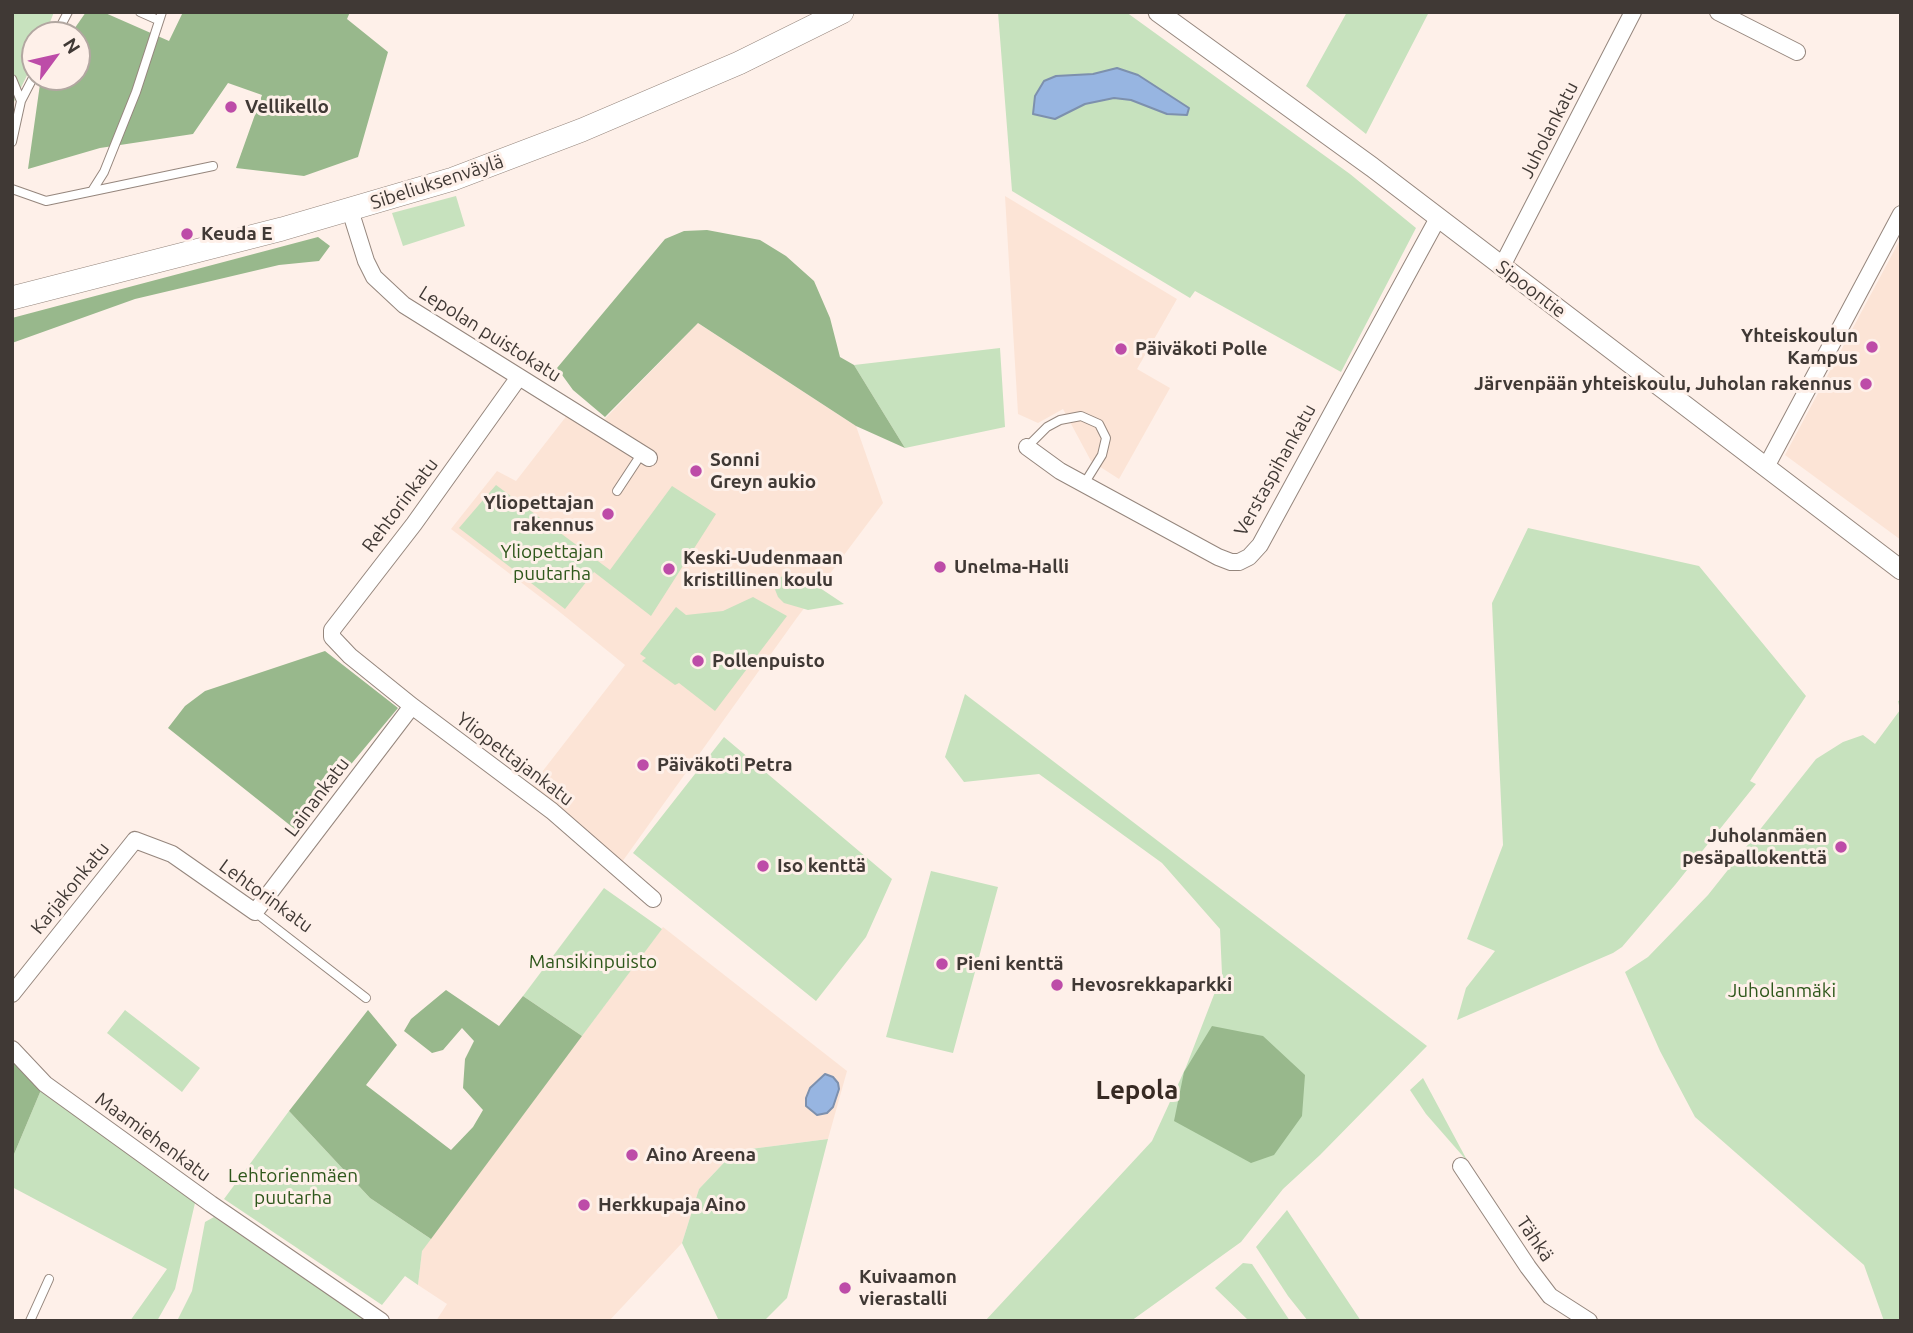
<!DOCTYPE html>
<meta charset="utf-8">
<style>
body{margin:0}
#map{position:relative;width:1913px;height:1333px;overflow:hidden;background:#fef0e9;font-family:Ubuntu,sans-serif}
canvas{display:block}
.frame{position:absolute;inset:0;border:14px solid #403935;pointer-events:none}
.north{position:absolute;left:21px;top:21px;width:70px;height:70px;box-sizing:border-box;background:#fef0e9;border:2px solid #b2a7a1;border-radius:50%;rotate:57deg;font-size:19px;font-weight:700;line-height:28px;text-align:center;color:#403935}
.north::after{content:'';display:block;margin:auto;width:24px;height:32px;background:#bd4ca8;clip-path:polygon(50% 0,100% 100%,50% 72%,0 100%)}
</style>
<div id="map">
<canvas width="1913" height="1333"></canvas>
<div class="frame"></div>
<div class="north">N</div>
</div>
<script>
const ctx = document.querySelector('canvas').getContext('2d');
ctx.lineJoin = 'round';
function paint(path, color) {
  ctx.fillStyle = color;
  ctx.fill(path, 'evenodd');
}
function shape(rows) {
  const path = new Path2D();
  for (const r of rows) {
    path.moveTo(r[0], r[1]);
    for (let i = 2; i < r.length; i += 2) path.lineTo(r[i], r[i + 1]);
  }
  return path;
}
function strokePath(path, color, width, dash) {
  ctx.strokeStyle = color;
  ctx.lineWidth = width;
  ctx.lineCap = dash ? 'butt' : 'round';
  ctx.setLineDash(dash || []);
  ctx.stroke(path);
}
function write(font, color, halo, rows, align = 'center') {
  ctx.font = font + ' Ubuntu,sans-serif';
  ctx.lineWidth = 6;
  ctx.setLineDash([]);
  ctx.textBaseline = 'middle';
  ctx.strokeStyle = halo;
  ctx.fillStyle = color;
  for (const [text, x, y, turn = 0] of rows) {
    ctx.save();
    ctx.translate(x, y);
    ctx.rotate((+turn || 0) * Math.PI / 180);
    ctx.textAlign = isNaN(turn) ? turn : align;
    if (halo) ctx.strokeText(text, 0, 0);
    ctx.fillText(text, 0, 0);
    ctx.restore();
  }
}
paint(shape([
 [1005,196,1177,299,1137,369,1170,388,1119,479,1091,461,1063,409,1038,423,1018,414],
 [1901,238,1901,540,1785,455],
 [698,323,856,426,883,503,796,619,622,862,528,790,625,665,556,609,451,529,497,471,516,481,568,414,597,427],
 [663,927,847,1071,828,1139,735,1151,699,1189,682,1243,609,1321,436,1321,447,1304,418,1285,422,1250]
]), '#fce4d6');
paint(shape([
 [12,12,54,12,45,35,35,35,35,59,12,106],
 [998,12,1126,12,1350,174,1416,228,1341,372,1195,291,1190,298,1012,191],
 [1347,12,1429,12,1366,134,1306,86],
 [456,196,465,226,403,246,392,213],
 [1000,348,1005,427,905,448,854,365],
 [496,485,610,570,672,486,716,514,651,616,594,572,565,609,459,528],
 [1528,528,1699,566,1806,696,1750,781,1756,784,1675,885,1622,947,1613,953,1457,1020,1466,988,1495,951,1467,939,1503,845,1492,603],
 [785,574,799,574,844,604,808,610,784,603,778,597,774,587,776,581],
 [753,597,787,616,715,711,679,683,675,685,642,661,646,658,640,654,676,607,686,615,723,611],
 [965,694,1427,1046,1320,1155,1283,1189,1241,1242,1131,1321,985,1321,1152,1141,1186,1067,1222,974,1220,929,1162,863,1039,774,964,782,945,757],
 [1901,700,1901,1321,1884,1321,1864,1265,1695,1117,1660,1051,1625,972,1648,957,1708,895,1816,759,1843,742,1863,735,1875,744,1900,710,1898,701],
 [724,737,892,879,866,937,816,1001,633,853],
 [931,871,998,887,953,1053,886,1037],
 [604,888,662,929,582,1036,523,996],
 [125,1010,200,1068,182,1092,107,1033],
 [1423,1078,1468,1162,1426,1114,1410,1090],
 [41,1090,195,1203,175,1289,157,1321,130,1321,167,1269,12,1187,12,1159],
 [289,1111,370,1198,431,1239,422,1251,418,1285,405,1276,382,1305,224,1199],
 [828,1139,787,1298,764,1321,719,1321,682,1243,699,1189,735,1151],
 [1287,1210,1361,1321,1308,1321,1288,1296,1256,1247],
 [214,1217,367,1321,177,1321,192,1291,205,1222],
 [1243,1263,1252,1264,1290,1321,1249,1321,1215,1288]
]), '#c7e2be');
paint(shape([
 [86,12,103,12,169,41,183,12,350,12,347,19,388,52,358,157,304,176,236,168,262,95,228,83,193,134,100,148,28,169,41,77,77,77,77,35,70,35],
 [707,230,760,240,786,256,814,281,830,318,840,357,854,365,905,448,856,426,698,323,605,417,573,390,557,368,665,239,684,231],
 [318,237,330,246,319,261,279,265,135,299,12,343,12,318],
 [325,651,398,708,296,830,168,728,185,706,205,691],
 [446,990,499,1026,523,996,582,1036,431,1239,370,1198,289,1111,368,1010,397,1045,366,1085,451,1150,473,1127,483,1110,463,1088,465,1059,474,1041,462,1028,443,1050,432,1053,404,1031,411,1019],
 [1212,1026,1263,1036,1305,1075,1302,1116,1274,1155,1251,1163,1174,1121,1184,1072],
 [12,1061,41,1090,12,1159]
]), '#98b88c');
const water = shape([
 [1117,68,1138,75,1189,108,1187,115,1167,114,1131,100,1114,98,1085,104,1055,119,1033,114,1035,96,1044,81,1056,76,1093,74,1117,68],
 [825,1074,833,1077,838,1083,839,1089,833,1107,827,1113,817,1115,806,1106,806,1098,810,1088,825,1074]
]);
paint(water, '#97b5e1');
strokePath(water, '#7d90ad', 2);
const service = shape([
 [140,12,158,20],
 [56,35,68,12],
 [12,79,21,101,12,142],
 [21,101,35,74],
 [12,189,46,201,213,166],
 [92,191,104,172,136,92,162,12],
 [1027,447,1047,427,1060,420,1081,416,1099,424,1106,438,1102,455,1084,484],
 [617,491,642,453],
 [255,912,366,998],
 [30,1321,49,1279]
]);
const minor = shape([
 [1718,12,1797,52],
 [350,210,366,261,374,277,404,305,649,458],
 [1502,266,1633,12],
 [519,377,414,524,332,630,332,637,350,656,412,706,552,811,653,899],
 [1027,447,1060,471,1218,557,1231,562,1239,562,1249,557,1260,545,1438,218],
 [1766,467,1901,214],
 [12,994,135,840,172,854,255,912,412,706],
 [12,1049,45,1084,211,1204,381,1321],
 [1461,1166,1528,1267,1550,1296,1589,1321]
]);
const tertiary = shape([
 [1158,12,1372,167,1901,570]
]);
const secondary = shape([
 [12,298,282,229,453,179,582,130,739,63,842,12]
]);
strokePath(service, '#95867d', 10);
strokePath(minor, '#95867d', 18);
strokePath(tertiary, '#95867d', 21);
strokePath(secondary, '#95867d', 24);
strokePath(service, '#fff', 8);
strokePath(minor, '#fff', 16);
strokePath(tertiary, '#fff', 19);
strokePath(secondary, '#fff', 23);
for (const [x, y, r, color] of [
 [231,107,7,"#bd4ca8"],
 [187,234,7,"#bd4ca8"],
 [1872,347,7,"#bd4ca8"],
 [1121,349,7,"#bd4ca8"],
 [1866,384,7,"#bd4ca8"],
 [696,471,7,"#bd4ca8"],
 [608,514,7,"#bd4ca8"],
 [940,567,7,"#bd4ca8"],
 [669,569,7,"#bd4ca8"],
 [698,661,7,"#bd4ca8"],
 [643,765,7,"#bd4ca8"],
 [1841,847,7,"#bd4ca8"],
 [763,866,7,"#bd4ca8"],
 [942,964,7,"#bd4ca8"],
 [1057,985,7,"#bd4ca8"],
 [632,1155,7,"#bd4ca8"],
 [584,1205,7,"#bd4ca8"],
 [845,1288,7,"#bd4ca8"]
]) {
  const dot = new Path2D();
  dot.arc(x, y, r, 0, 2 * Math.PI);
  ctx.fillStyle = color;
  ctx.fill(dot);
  strokePath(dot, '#fef0e9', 2.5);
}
write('bold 19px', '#403935', '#fef0e9', [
 ["Vellikello",245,107],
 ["Keuda E",201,234],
 ["Yhteiskoulun",1858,336,"right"],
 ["Kampus",1858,358,"right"],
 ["Päiväkoti Polle",1135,349],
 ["Järvenpään yhteiskoulu, Juholan rakennus",1852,384,"right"],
 ["Sonni",710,460],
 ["Greyn aukio",710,482],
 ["Yliopettajan",594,503,"right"],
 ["rakennus",594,525,"right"],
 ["Keski-Uudenmaan",683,558],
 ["kristillinen koulu",683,580],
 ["Unelma-Halli",954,567],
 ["Pollenpuisto",712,661],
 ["Päiväkoti Petra",657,765],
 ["Juholanmäen",1827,836,"right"],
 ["pesäpallokenttä",1827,858,"right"],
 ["Iso kenttä",777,866],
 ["Pieni kenttä",956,964],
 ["Hevosrekkaparkki",1071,985],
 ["Aino Areena",646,1155],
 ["Herkkupaja Aino",598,1205],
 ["Kuivaamon",859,1277],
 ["vierastalli",859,1299]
], 'left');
write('19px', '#403935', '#fef0e9', [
 ["Juholankatu",1549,130,-63],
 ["Sibeliuksenväylä",437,182,-18],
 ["Sipoontie",1531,289,37],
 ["Lepolan puistokatu",490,334,32],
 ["Verstaspihankatu",1275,470,-61],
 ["Rehtorinkatu",400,505,-53],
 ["Yliopettajankatu",515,759,37],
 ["Lainankatu",317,797,-53],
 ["Karjakonkatu",70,888,-51],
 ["Lehtorinkatu",266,896,36],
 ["Maamiehenkatu",153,1137,36],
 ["Tähkä",1535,1239,56]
]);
write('19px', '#2e571b', '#fef0e9', [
 ["Yliopettajan",552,552],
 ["puutarha",552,574],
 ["Mansikinpuisto",593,962],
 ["Juholanmäki",1782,991],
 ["Lehtorienmäen",293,1176],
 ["puutarha",293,1198]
]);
write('bold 26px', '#372a23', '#fef0e9', [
 ["Lepola",1137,1090]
]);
</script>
